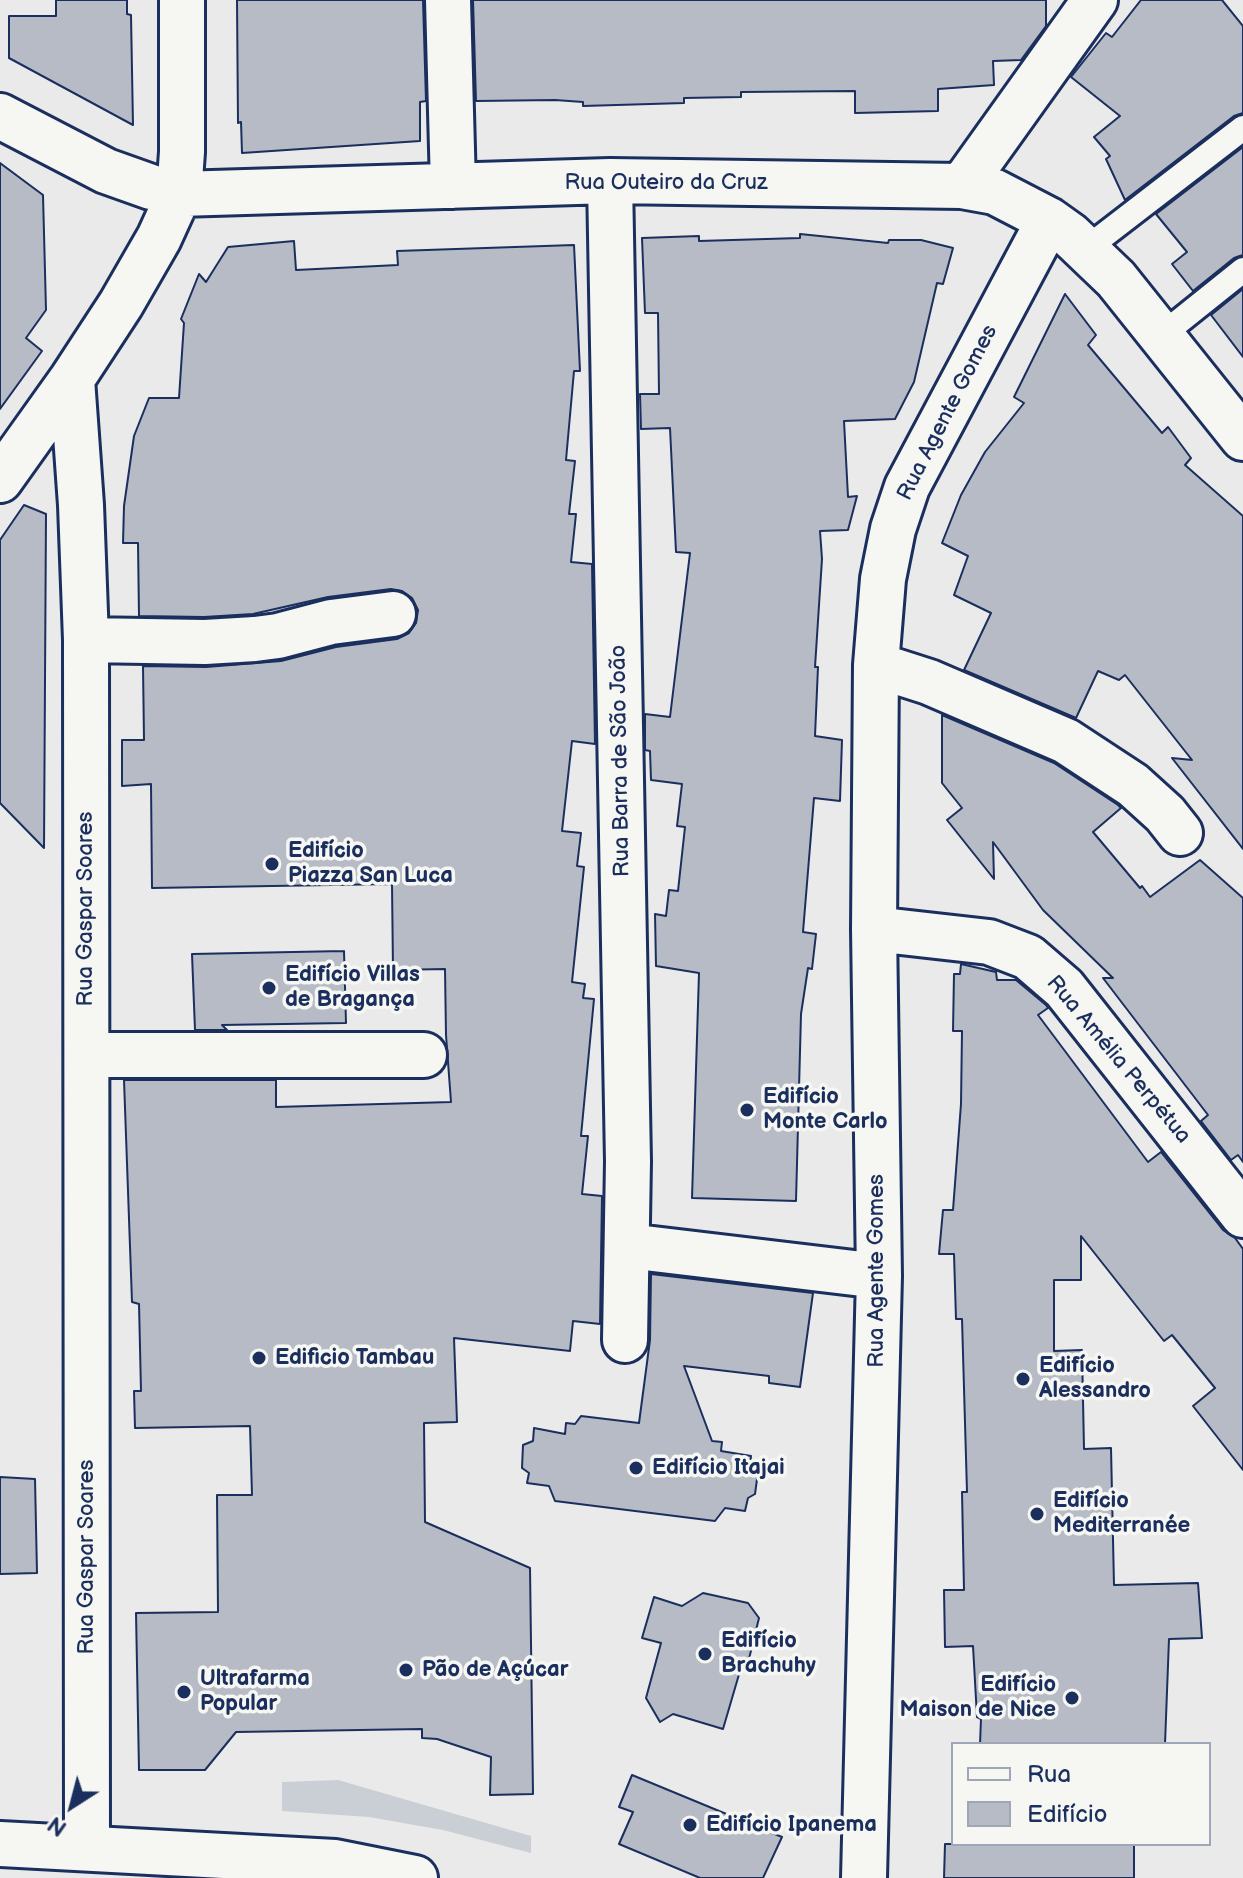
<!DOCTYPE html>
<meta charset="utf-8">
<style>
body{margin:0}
#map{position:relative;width:1243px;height:1878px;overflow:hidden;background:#e9eae9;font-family:"Balsamiq Sans",sans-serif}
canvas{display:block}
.legend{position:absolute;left:951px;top:1742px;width:260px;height:104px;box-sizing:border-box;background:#f6f6f2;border:2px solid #9ea6b7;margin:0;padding:10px 14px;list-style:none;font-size:24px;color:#1b2f5e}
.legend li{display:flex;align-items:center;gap:16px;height:40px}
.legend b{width:40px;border:2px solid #9ea6b7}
.north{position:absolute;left:32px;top:1766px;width:80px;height:80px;-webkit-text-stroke:6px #f6f6f2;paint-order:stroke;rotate:216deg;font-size:22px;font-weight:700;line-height:32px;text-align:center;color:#1b2f5e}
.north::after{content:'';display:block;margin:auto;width:28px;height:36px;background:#1b2f5e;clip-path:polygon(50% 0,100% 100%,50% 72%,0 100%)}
</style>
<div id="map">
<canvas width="1243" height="1878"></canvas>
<ul class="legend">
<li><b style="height:10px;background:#f6f6f2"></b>Rua</li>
<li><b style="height:22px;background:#b6bbc6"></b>Edifício</li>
</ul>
<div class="north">N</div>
</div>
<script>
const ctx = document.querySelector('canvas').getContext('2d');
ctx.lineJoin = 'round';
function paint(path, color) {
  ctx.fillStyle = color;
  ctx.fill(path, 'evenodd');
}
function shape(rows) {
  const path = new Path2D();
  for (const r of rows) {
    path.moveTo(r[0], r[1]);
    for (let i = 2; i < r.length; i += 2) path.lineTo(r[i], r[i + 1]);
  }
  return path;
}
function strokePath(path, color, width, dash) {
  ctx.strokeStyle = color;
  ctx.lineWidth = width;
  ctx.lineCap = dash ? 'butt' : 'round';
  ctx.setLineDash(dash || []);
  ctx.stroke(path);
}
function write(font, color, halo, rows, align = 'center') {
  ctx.font = font + ' "Balsamiq Sans",sans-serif';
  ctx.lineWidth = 7;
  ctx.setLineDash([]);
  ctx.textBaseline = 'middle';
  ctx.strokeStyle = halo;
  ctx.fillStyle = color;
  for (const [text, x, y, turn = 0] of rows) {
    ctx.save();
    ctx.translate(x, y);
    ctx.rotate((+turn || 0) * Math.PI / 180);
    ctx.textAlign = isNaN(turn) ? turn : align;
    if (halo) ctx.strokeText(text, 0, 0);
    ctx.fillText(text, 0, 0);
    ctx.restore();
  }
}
paint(shape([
 [338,1780,531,1836,531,1853,443,1830,369,1817,282,1811,282,1782]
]), '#caced5');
const building = shape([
 [56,0,127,0,127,14,131,15,133,125,9,58,9,16,56,16,56,0],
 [237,0,423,0,426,101,420,102,420,141,242,153,241,122,238,123,237,0],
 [473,0,1046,0,1046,26,1021,60,993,61,994,85,938,89,938,111,855,113,855,91,741,92,741,97,684,98,684,103,583,106,583,102,555,100,476,101,473,0],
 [1141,0,1222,0,1243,26,1243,113,1234,116,1125,200,1106,159,1110,156,1094,137,1120,116,1071,77,1106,33,1112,37,1141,0],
 [1243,147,1243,255,1234,258,1193,291,1172,264,1187,252,1156,214,1243,147],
 [0,163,43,195,46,310,26,338,42,351,0,409,0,163],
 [800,234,888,243,889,240,921,240,953,248,943,284,937,283,914,382,895,419,844,421,848,497,857,496,848,530,820,531,822,559,815,667,818,667,815,736,842,740,840,801,814,798,803,932,816,934,812,969,808,968,801,1014,796,1201,692,1198,699,973,656,966,655,914,666,916,669,890,678,891,685,827,677,826,682,784,651,780,650,751,645,750,645,714,670,717,690,553,676,552,670,428,641,429,640,394,659,394,658,313,645,313,642,238,699,236,699,241,800,238,800,234],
 [294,241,296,270,398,265,397,251,574,245,580,371,574,371,566,460,575,461,569,514,576,514,571,562,592,564,595,744,572,741,562,831,581,833,577,866,584,867,572,982,585,984,583,998,594,999,581,1136,588,1136,582,1194,602,1196,600,1324,573,1321,570,1351,454,1338,457,1422,424,1423,425,1522,530,1568,533,1794,490,1795,491,1757,437,1739,422,1738,422,1729,236,1732,205,1770,139,1770,136,1613,218,1612,217,1495,252,1495,250,1426,135,1428,134,1391,141,1391,139,1304,132,1302,124,1080,276,1080,276,1107,451,1102,446,1035,445,969,393,970,392,884,152,888,151,784,122,786,122,740,144,740,143,666,206,667,281,661,336,647,397,639,409,633,416,623,418,610,412,598,402,591,391,589,328,597,253,614,204,617,139,616,138,543,123,543,124,506,134,436,149,398,179,398,184,323,181,319,199,274,206,282,228,247,294,241],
 [1243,289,1243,357,1211,315,1243,289],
 [1065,294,1096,335,1088,345,1162,433,1168,427,1191,458,1185,465,1243,516,1243,849,1172,758,1192,760,1125,675,1119,680,1098,671,1076,718,964,670,991,613,954,595,968,556,942,543,961,495,985,452,1024,403,1014,397,1065,294],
 [24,505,46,514,44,848,0,803,0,540,24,505],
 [942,715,1054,763,1118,805,1121,808,1093,832,1140,888,1142,886,1150,897,1200,860,1243,898,1243,1162,1238,1155,1231,1160,1201,1121,1208,1115,1103,978,1113,978,1043,910,993,842,994,879,947,820,962,808,942,783,942,715],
 [344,951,346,1023,222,1025,227,1030,195,1030,192,954,344,951],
 [961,964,996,972,997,980,1016,980,1046,1005,1048,1008,1038,1015,1148,1162,1161,1152,1223,1230,1235,1238,1243,1249,1243,1470,1193,1406,1215,1388,1172,1335,1164,1341,1081,1236,1081,1280,1054,1280,1054,1351,1082,1350,1084,1449,1111,1448,1114,1585,1198,1583,1202,1638,1169,1639,1165,1744,980,1744,981,1719,977,1717,973,1646,945,1647,944,1590,964,1590,962,1492,967,1492,962,1319,956,1319,954,1254,939,1254,943,1210,953,1210,961,1104,962,1031,953,1031,954,974,960,974,961,964],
 [651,1274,813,1293,800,1387,769,1383,769,1376,684,1366,712,1441,722,1442,721,1451,751,1456,750,1467,758,1472,755,1494,748,1498,745,1511,725,1508,715,1521,555,1501,549,1486,527,1483,529,1473,522,1468,523,1445,533,1441,534,1428,565,1434,566,1423,575,1424,581,1416,639,1423,650,1340,651,1274],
 [0,1477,35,1479,37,1573,0,1574,0,1477],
 [703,1593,748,1603,759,1618,746,1671,740,1671,723,1729,673,1714,660,1722,646,1698,661,1643,642,1638,654,1597,682,1606,703,1593],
 [632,1775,782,1837,763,1878,700,1878,619,1844,633,1812,619,1807,632,1775],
 [945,1844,1134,1844,1134,1878,944,1878,945,1844]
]);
paint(building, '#b6bbc6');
strokePath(building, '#1b2f5e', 2);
const service = shape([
 [1086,249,1243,128],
 [1162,335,1243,270]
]);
const minor = shape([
 [448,0,453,186],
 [0,116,106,171,151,187,179,194,610,181,962,186,995,192,1049,220,1070,235,1116,279,1243,438],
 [610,181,628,1161,625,1340],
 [962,186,1095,0],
 [72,379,81,505,86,640,87,1848],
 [0,480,72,379,121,304,159,238,179,194,182,152,182,0],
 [86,640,205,642,255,639,278,636,331,622,393,614],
 [876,665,929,682,1066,741,1133,785,1165,814,1180,833],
 [874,929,989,942,1028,957,1064,988,1243,1215],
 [87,1055,424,1055],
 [628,1246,879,1276],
 [864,1878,879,1276,874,929,876,665,883,579,893,529,907,487,1049,220]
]);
const secondary = shape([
 [0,1844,335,1862,415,1878]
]);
strokePath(service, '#1b2f5e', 30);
strokePath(minor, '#1b2f5e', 50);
strokePath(secondary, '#1b2f5e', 50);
strokePath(service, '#f6f6f2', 24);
strokePath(minor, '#f6f6f2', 44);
strokePath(secondary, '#f6f6f2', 44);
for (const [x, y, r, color] of [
 [272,864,8,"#1b2f5e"],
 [269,988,8,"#1b2f5e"],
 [747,1110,8,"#1b2f5e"],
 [259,1358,8,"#1b2f5e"],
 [1023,1379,8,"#1b2f5e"],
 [636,1468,8,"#1b2f5e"],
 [1037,1514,8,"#1b2f5e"],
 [705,1654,8,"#1b2f5e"],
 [406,1670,8,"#1b2f5e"],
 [184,1692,8,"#1b2f5e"],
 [1072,1698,8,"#1b2f5e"],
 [690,1825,8,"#1b2f5e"]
]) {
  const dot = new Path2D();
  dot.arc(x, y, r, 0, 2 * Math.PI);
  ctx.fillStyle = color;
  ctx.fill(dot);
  strokePath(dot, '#f6f6f2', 3);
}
write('22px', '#1b2f5e', '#f6f6f2', [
 ["Rua Outeiro da Cruz",666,183],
 ["Rua Agente Gomes",948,413,-63],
 ["Rua Barra de São João",621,761,-91],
 ["Rua Gaspar Soares",86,909,-90],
 ["Rua Amélia Perpétua",1118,1060,50],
 ["Rua Agente Gomes",877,1271,-90],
 ["Rua Gaspar Soares",87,1557,-90]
]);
write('bold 22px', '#1b2f5e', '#f6f6f2', [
 ["Edifício",288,851],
 ["Piazza San Luca",288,876],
 ["Edifício Villas",285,975],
 ["de Bragança",285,1000],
 ["Edifício",763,1097],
 ["Monte Carlo",763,1122],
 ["Edificio Tambau",275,1358],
 ["Edifício",1039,1366],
 ["Alessandro",1039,1391],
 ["Edifício Itajai",652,1468],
 ["Edifício",1053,1501],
 ["Mediterranée",1053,1526],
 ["Edifício",721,1641],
 ["Brachuhy",721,1666],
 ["Pão de Açúcar",422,1670],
 ["Ultrafarma",200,1679],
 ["Popular",200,1704],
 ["Edifício",1056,1685,"right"],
 ["Maison de Nice",1056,1710,"right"],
 ["Edifício Ipanema",706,1825]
], 'left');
</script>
